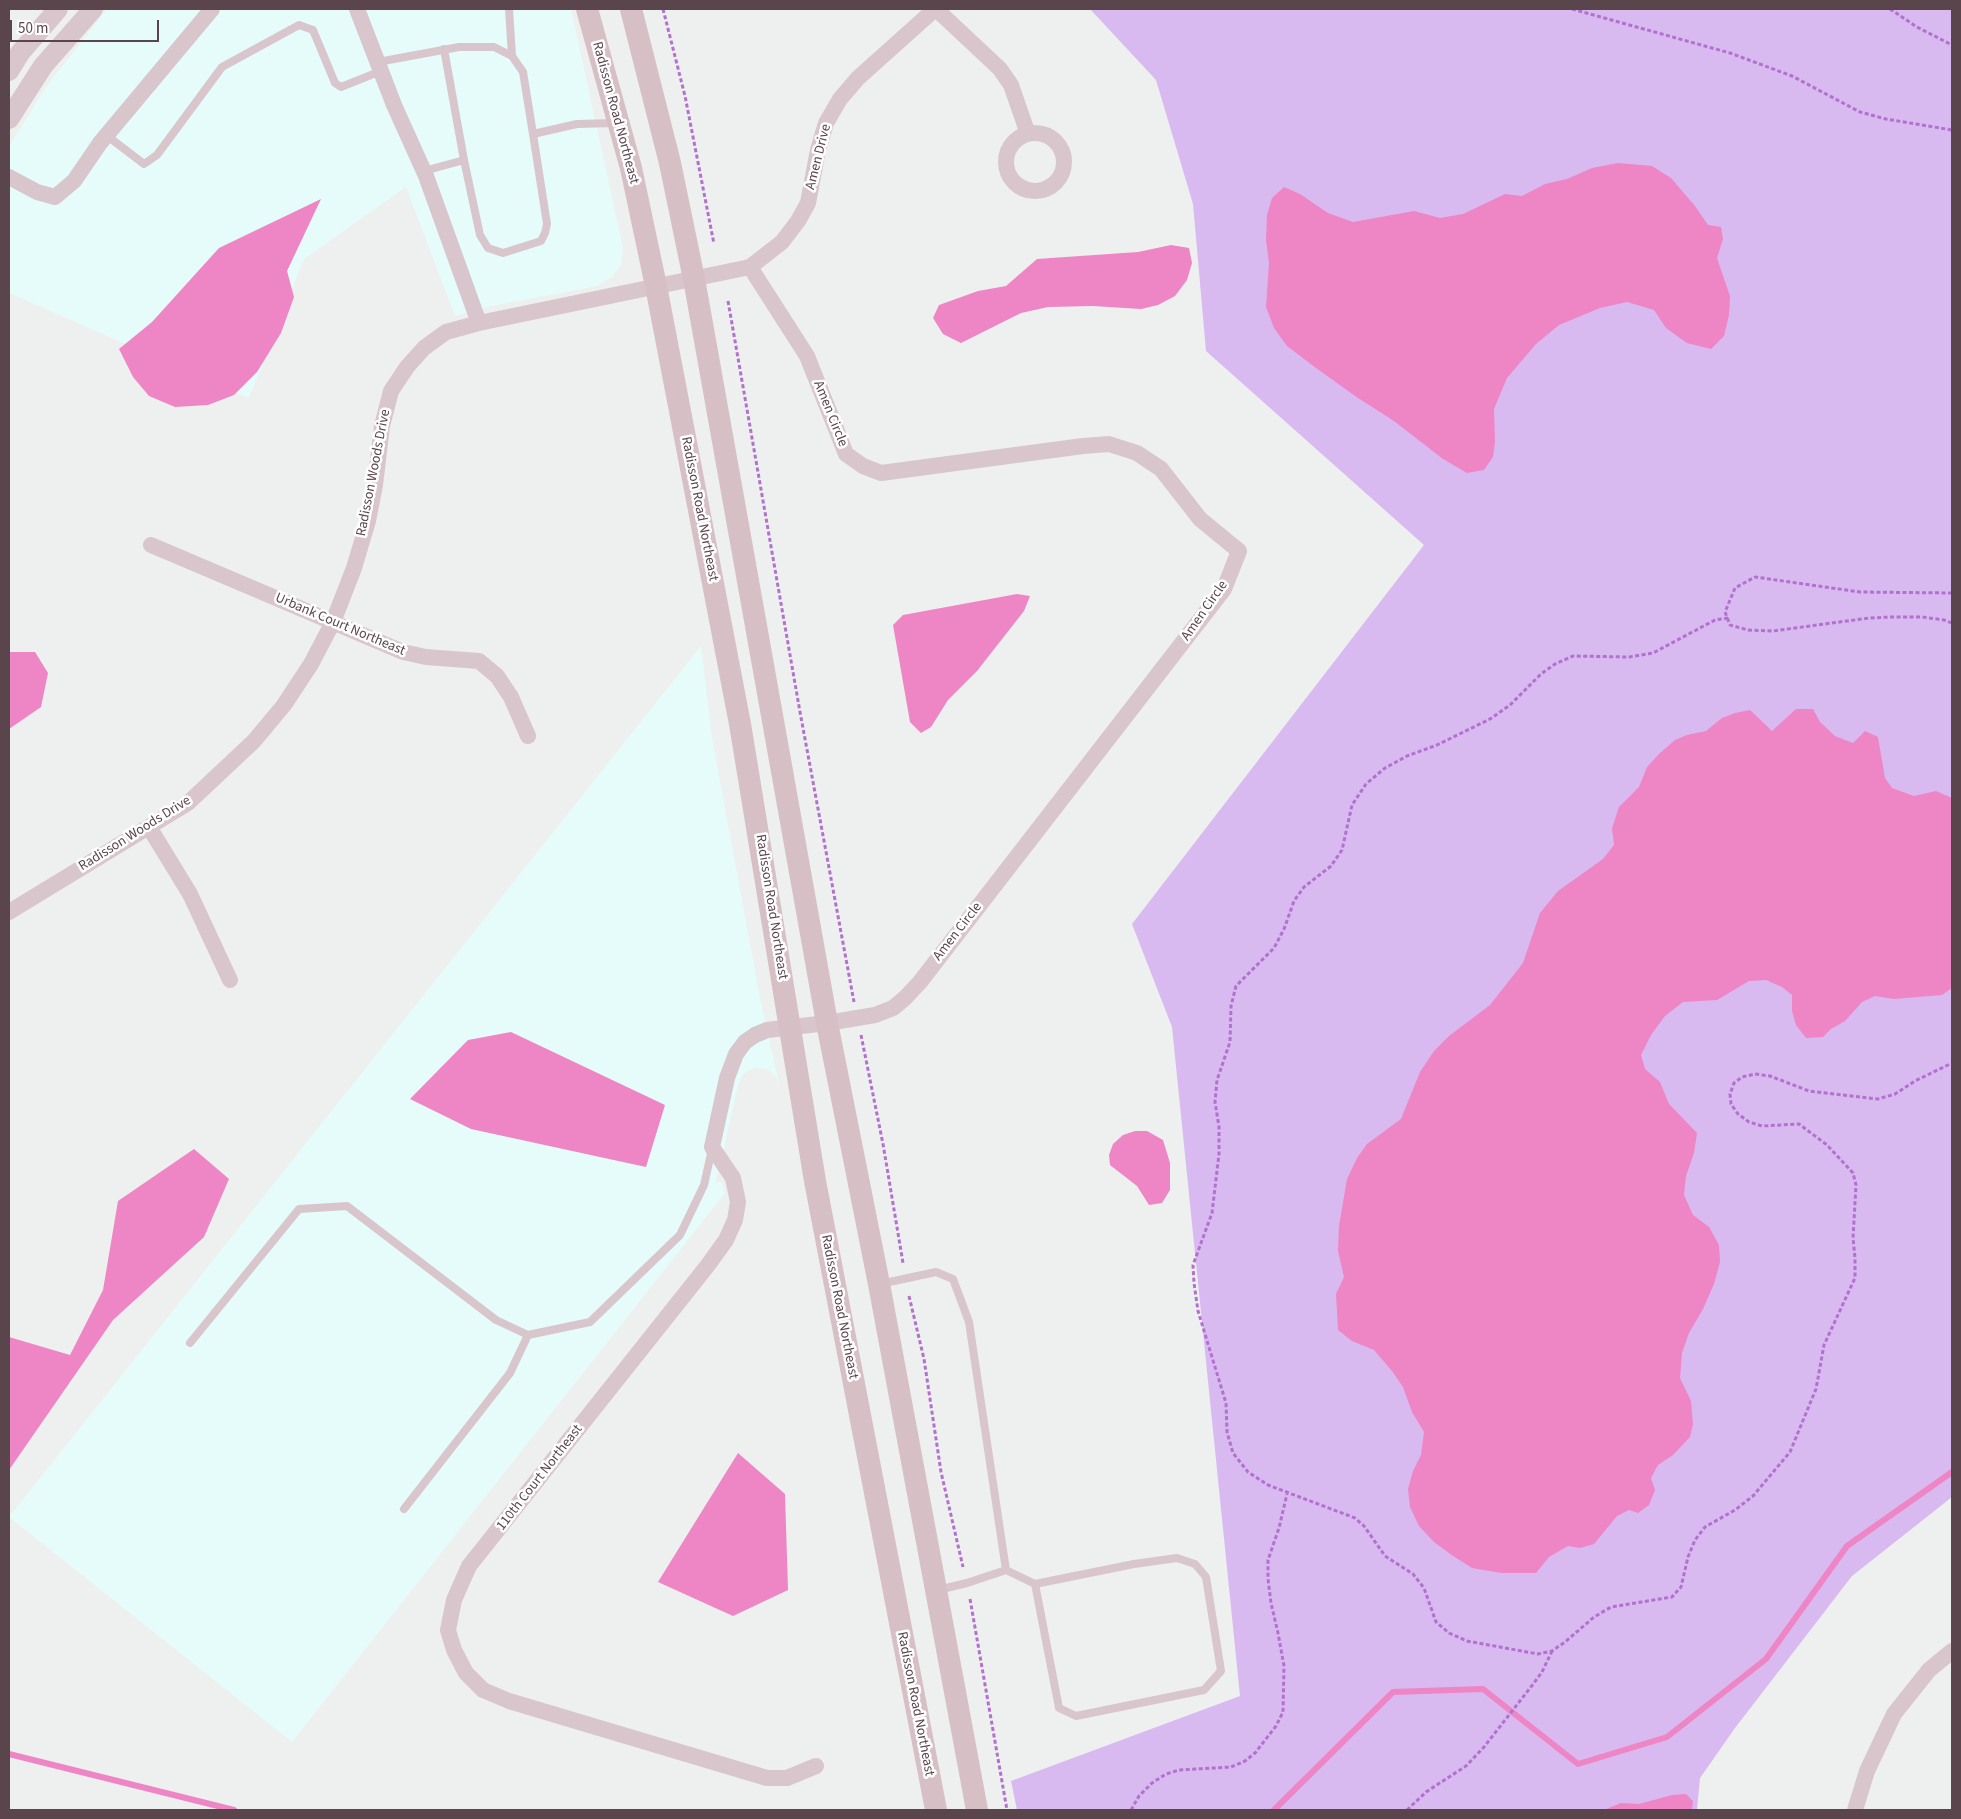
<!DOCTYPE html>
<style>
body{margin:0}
#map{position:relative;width:1961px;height:1819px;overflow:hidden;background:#edf0ee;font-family:"Source Sans 3",sans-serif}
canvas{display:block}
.frame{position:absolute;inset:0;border:10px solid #5b454d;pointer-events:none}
.scale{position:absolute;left:10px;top:20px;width:149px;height:22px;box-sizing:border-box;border:2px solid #5b454d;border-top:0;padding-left:6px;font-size:15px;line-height:18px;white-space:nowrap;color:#5b454d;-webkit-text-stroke:4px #fff;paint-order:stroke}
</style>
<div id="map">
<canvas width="1961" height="1819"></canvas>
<div class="frame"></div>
<div class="scale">50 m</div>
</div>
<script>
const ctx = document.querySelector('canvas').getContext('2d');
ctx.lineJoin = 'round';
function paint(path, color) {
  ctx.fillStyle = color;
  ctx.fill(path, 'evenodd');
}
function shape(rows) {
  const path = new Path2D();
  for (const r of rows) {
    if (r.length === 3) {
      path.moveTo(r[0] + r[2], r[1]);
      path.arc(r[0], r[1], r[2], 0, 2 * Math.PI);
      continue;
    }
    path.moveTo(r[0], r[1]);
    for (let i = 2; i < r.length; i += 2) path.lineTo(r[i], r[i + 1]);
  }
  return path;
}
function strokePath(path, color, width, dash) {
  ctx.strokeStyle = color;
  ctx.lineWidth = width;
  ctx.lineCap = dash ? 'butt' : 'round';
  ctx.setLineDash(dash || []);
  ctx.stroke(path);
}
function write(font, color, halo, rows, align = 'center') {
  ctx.font = font + ' "Source Sans 3",sans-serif';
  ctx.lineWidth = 5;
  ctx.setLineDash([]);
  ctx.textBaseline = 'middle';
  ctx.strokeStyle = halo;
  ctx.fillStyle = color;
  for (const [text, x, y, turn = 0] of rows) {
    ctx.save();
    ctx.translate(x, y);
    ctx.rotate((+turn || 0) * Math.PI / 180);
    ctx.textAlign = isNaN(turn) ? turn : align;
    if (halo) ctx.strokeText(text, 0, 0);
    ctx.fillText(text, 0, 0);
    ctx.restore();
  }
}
paint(shape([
 [107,9,571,9,623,248,621,265,612,277,597,286,492,306,455,316,406,187,304,259,249,398,9,293,9,147,46,87],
 [701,646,712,738,760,998,780,1088,776,1076,767,1069,754,1068,746,1072,742,1076,738,1085,723,1153,715,1182,721,1182,725,1193,292,1742,9,1517]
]), '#e5fcfa');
paint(shape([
 [1090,9,1952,9,1952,1497,1852,1576,1735,1728,1700,1778,1697,1810,1017,1810,1011,1781,1240,1696,1172,1027,1132,924,1424,545,1206,351,1193,204,1156,80]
]), '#d9baf0');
paint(shape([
 [1618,163,1652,166,1671,178,1695,206,1708,225,1721,227,1723,239,1717,258,1730,296,1729,315,1724,336,1711,349,1687,343,1666,328,1654,310,1627,302,1600,308,1559,325,1536,344,1507,378,1494,409,1495,442,1493,457,1484,470,1467,473,1443,459,1394,421,1358,398,1316,368,1287,346,1274,328,1266,307,1269,263,1266,240,1267,215,1272,198,1284,187,1300,194,1328,213,1353,222,1414,211,1440,218,1463,214,1505,194,1522,196,1545,184,1567,179,1592,168],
 [321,199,287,271,294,297,281,333,257,372,234,395,208,405,175,407,149,396,133,377,119,349,152,322,219,248],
 [1171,245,1189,248,1192,263,1187,280,1175,296,1158,305,1141,309,1093,306,1048,307,1021,313,961,343,943,334,933,318,939,305,978,291,1006,286,1037,259,1138,252],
 [1017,594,1030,596,1024,611,977,671,948,700,931,727,921,733,910,722,893,625,903,615],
 [9,652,35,652,48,673,41,707,9,729],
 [1796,709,1813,709,1820,722,1835,736,1853,743,1865,731,1878,737,1885,778,1892,788,1914,796,1936,791,1952,798,1952,988,1942,995,1894,999,1875,996,1862,1002,1845,1021,1831,1029,1823,1037,1806,1038,1796,1025,1792,1011,1792,995,1782,987,1766,980,1749,981,1717,1000,1683,1002,1665,1016,1651,1035,1641,1055,1645,1069,1660,1082,1669,1104,1697,1133,1694,1153,1686,1176,1684,1195,1693,1215,1709,1227,1719,1245,1720,1262,1714,1284,1703,1309,1689,1333,1682,1353,1680,1378,1691,1401,1693,1424,1690,1437,1673,1455,1658,1465,1651,1478,1655,1490,1649,1505,1638,1513,1629,1510,1617,1516,1594,1544,1580,1548,1568,1546,1549,1557,1536,1573,1501,1573,1472,1568,1453,1556,1434,1542,1419,1526,1410,1507,1408,1489,1413,1471,1421,1455,1424,1432,1412,1412,1403,1387,1392,1371,1374,1350,1352,1341,1338,1330,1336,1294,1344,1277,1338,1251,1339,1226,1347,1179,1357,1158,1367,1144,1401,1119,1420,1072,1434,1051,1449,1036,1490,1005,1523,963,1540,913,1558,891,1603,859,1614,845,1612,828,1619,807,1639,787,1647,767,1659,754,1675,740,1687,735,1706,731,1722,718,1735,713,1750,710,1772,731],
 [511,1032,665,1105,646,1167,471,1129,410,1099,468,1040],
 [1135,1131,1147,1131,1163,1140,1170,1163,1170,1190,1162,1203,1149,1205,1137,1186,1110,1165,1109,1155,1113,1144,1123,1135],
 [194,1149,229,1179,204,1237,113,1320,9,1470,9,1337,70,1355,103,1290,118,1201],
 [738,1453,785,1494,788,1590,733,1616,658,1582],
 [1686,1794,1693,1801,1692,1810,1604,1810,1621,1803,1639,1804,1672,1795]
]), '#ee85c4');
strokePath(shape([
 [9,1754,234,1810],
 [1274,1810,1393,1692,1483,1689,1578,1764,1667,1737,1766,1659,1847,1546,1952,1472]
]), '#ee85c4', 6);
strokePath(shape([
 [663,9,685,96,714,244],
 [1572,9,1730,53,1792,76,1860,112,1886,119,1952,130],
 [1890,9,1917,27,1952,45],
 [728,301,800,712,854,1002],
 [1952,593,1860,592,1755,577,1735,588,1725,612,1730,625,1748,630,1773,631,1869,618,1891,617,1922,617,1944,620,1952,623],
 [1728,618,1715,620,1653,653,1629,657,1573,656,1555,664,1541,674,1510,705,1490,719,1437,745,1407,756,1385,768,1366,784,1352,805,1342,850,1331,866,1304,887,1294,901,1284,929,1274,948,1236,986,1231,1006,1230,1042,1217,1080,1215,1102,1219,1127,1219,1154,1212,1213,1193,1265,1194,1283,1198,1311,1226,1403,1227,1432,1233,1453,1248,1472,1268,1485,1355,1518,1364,1526,1385,1556,1413,1574,1424,1588,1436,1622,1449,1633,1467,1641,1538,1654,1552,1651,1565,1642,1594,1617,1611,1607,1672,1597,1681,1587,1688,1557,1695,1540,1705,1527,1735,1510,1753,1496,1790,1452,1816,1389,1824,1345,1855,1278,1855,1258,1853,1238,1856,1185,1853,1173,1827,1145,1799,1124,1762,1126,1749,1122,1738,1114,1731,1104,1730,1094,1734,1083,1742,1077,1755,1074,1770,1076,1809,1091,1878,1099,1895,1094,1915,1081,1952,1063],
 [861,1035,883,1144,903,1263],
 [909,1296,924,1359,941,1472,963,1567],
 [970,1599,1007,1810],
 [1131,1810,1139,1796,1152,1783,1166,1774,1179,1770,1231,1767,1245,1761,1255,1753,1276,1726,1283,1712,1284,1666,1278,1633,1271,1603,1268,1579,1268,1560,1279,1528,1287,1494],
 [1407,1810,1426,1792,1466,1766,1484,1747,1534,1683,1542,1672,1552,1651]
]), '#b271ce', 3, [4, 2.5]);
strokePath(shape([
 [509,9,512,56],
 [378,62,459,47,494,47,512,56,523,72,533,134,577,124,616,123],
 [106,135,144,164,157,155,222,67,299,25,313,30,335,83,341,87,381,71],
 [464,160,480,235,488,248,503,253,541,241,545,233,547,224,533,134],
 [424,171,464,160,444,49],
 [880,1284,936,1272,953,1279,969,1322,1006,1570,967,1583,938,1590],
 [190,1343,299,1209,347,1206,496,1320,528,1335,590,1322,680,1235,704,1185,712,1149],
 [404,1509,510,1373,528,1335],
 [1006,1570,1035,1584,1134,1564,1177,1558,1195,1564,1206,1577,1221,1671,1204,1690,1076,1716,1059,1708,1035,1584]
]), '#d8c6cc', 8);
strokePath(shape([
 [357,9,394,105,426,176,479,323],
 [936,9,1000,69,1011,85,1028,134],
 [1035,162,29],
 [9,177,37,192,55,197,74,181,100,143,212,9],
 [750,267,807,356,846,454,863,466,881,473,1083,446,1109,444,1137,453,1161,469,1200,519,1239,551,1224,589,920,982,905,998,893,1008,875,1015,827,1023,767,1030,755,1035,745,1042,736,1054,727,1078,712,1147,733,1178,738,1202,735,1220,726,1240,708,1265,469,1566,454,1600,448,1630,454,1650,466,1673,483,1690,509,1701,767,1778,787,1778,816,1766],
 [151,545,403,652,426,657,479,661,497,676,511,697,528,736],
 [149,827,190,894,230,980],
 [9,912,188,803,254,741,284,705,311,664,333,622,354,568,368,521,375,485,382,426,391,391,407,367,424,348,446,332,479,323,750,267,782,242,798,221,808,203,818,150,826,123,840,99,858,78,935,9],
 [1855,1810,1867,1771,1894,1714,1929,1670,1952,1651]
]), '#d8c6cc', 16);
strokePath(shape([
 [9,71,20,53,58,9],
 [9,119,43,66,93,9]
]), '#d8c6cc', 20);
strokePath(shape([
 [587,9,631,168,656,286,740,724,815,1181,936,1810],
 [631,9,670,163,694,279,827,1023,879,1284,977,1810]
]), '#d7bfc6', 22);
write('14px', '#5b454d', '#fff', [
 ["Radisson Road Northeast",615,113,75],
 ["Amen Drive",819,157,-76],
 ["Amen Circle",830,414,68],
 ["Radisson Woods Drive",374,473,-79],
 ["Radisson Road Northeast",699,509,79],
 ["Amen Circle",1205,611,-55],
 ["Urbank Court Northeast",340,625,23],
 ["Radisson Woods Drive",135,834,-32],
 ["Radisson Road Northeast",771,907,81],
 ["Amen Circle",958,932,-52],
 ["Radisson Road Northeast",839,1307,79],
 ["110th Court Northeast",540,1478,-52],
 ["Radisson Road Northeast",915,1704,79]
]);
</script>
